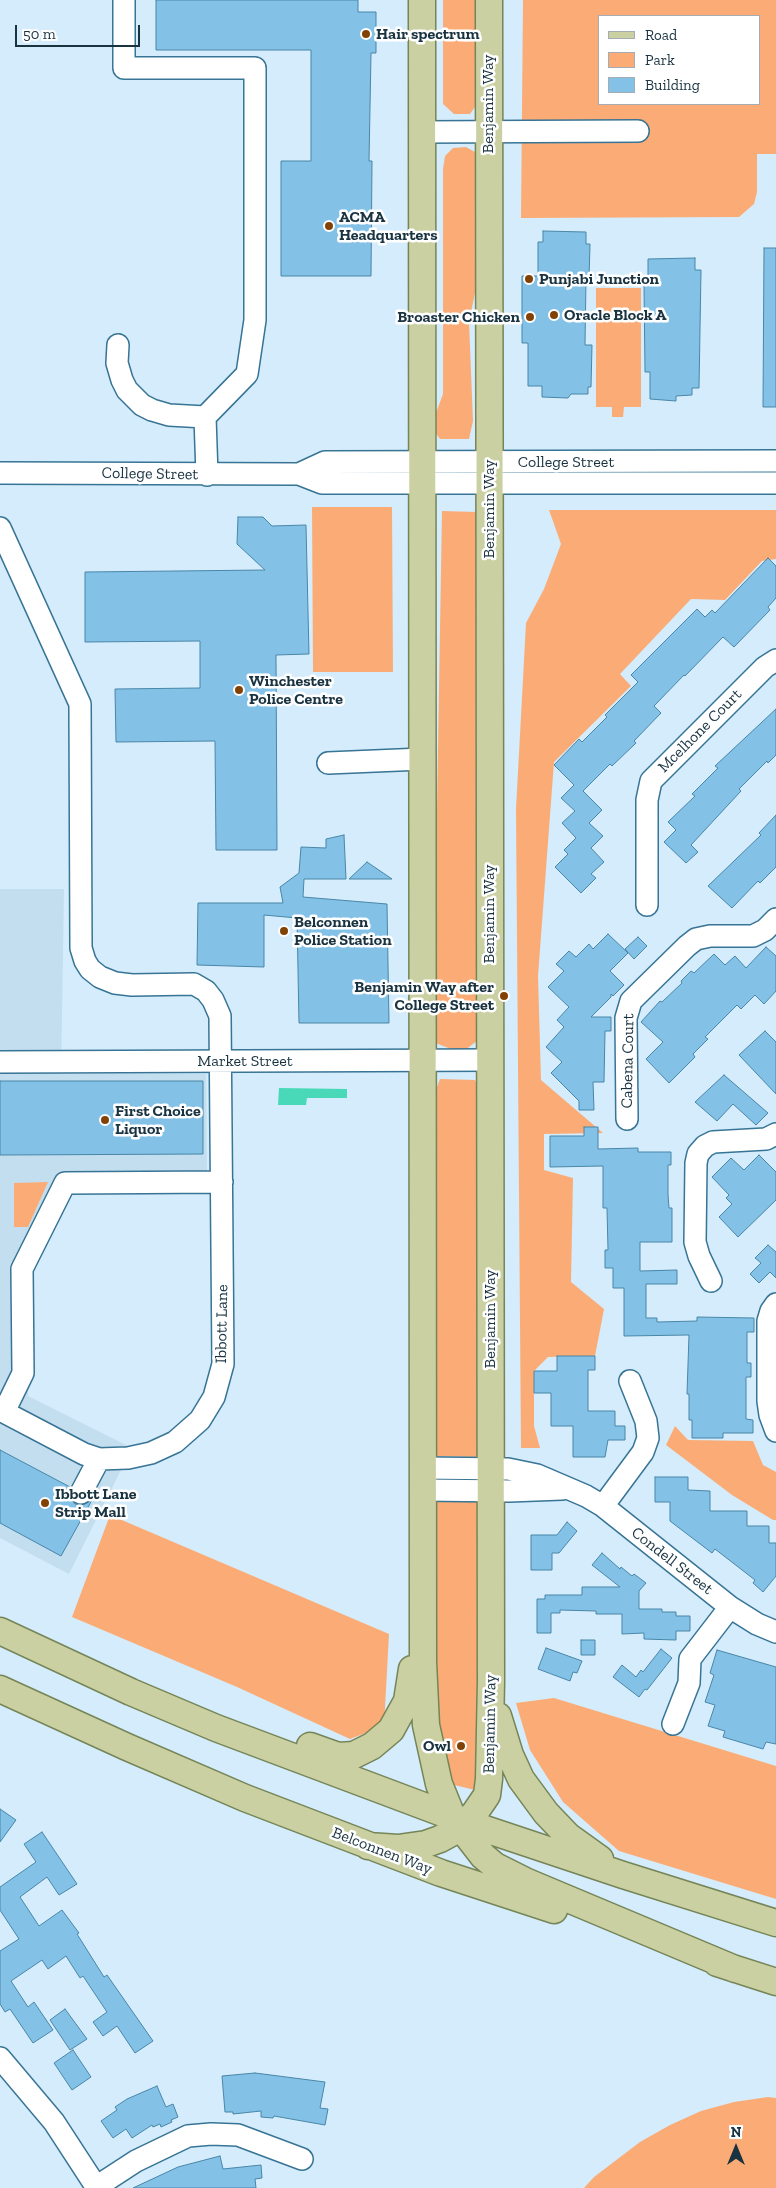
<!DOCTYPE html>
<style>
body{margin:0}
#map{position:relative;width:776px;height:2188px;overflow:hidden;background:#d4ecfb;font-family:"Zilla Slab",serif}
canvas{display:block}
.legend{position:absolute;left:598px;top:15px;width:162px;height:90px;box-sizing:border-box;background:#fff;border:1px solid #a3adb3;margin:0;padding:6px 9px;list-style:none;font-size:15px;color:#193341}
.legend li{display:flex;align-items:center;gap:10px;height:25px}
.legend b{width:25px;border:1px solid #a3adb3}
.north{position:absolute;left:711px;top:2123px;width:50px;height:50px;-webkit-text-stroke:4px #fff;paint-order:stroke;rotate:0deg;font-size:14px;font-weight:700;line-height:20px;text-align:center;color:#193341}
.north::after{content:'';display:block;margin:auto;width:18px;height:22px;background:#193341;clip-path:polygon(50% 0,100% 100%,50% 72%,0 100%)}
.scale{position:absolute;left:15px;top:25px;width:125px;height:22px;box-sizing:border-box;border:2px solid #193341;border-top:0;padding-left:6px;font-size:15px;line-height:18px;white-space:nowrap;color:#193341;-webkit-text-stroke:4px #fff;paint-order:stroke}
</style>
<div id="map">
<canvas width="776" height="2188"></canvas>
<ul class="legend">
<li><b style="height:6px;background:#cad0a1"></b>Road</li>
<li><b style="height:14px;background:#fbac76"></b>Park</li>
<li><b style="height:14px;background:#83c1e6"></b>Building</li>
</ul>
<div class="north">N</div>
<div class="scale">50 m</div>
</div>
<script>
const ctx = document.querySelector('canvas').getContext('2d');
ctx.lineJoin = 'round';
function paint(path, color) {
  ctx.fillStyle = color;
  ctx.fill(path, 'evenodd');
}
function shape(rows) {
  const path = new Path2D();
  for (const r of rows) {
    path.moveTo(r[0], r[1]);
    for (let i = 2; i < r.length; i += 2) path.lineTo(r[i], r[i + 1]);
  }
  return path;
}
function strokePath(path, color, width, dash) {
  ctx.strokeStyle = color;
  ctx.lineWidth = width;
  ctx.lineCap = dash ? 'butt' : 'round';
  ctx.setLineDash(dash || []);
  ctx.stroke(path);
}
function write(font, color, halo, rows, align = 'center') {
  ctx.font = font + ' "Zilla Slab",serif';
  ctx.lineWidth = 5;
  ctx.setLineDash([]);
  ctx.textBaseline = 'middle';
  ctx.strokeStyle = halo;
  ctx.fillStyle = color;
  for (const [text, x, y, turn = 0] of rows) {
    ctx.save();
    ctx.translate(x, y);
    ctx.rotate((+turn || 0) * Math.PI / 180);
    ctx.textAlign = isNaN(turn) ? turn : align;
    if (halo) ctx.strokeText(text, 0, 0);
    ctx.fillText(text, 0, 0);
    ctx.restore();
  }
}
paint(shape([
 [0,889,64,889,61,1074,206,1074,207,1177,79,1178,29,1277,28,1396,132,1448,69,1574,0,1538]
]), '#c3deef');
paint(shape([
 [443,0,482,0,477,104,470,114,454,114,443,104],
 [523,0,776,0,776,154,757,154,757,192,754,204,739,217,521,218],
 [600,16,760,16,760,104,600,104],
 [466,147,475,152,480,161,476,288,469,322,473,421,469,439,440,439,435,432,436,413,443,394,443,169,445,156,453,148],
 [596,288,641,288,641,407,624,407,623,417,612,417,612,407,596,407],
 [312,507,392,507,393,672,313,672],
 [549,510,776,510,776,559,762,561,725,600,691,599,620,674,631,686,554,762,538,976,541,1080,603,1133,544,1134,544,1170,573,1178,571,1282,604,1309,595,1356,548,1357,534,1371,534,1426,540,1448,521,1448,516,809,526,623,544,589,561,544],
 [442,511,477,512,481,1038,461,1053,433,1042],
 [440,1079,475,1080,480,1093,478,1457,433,1456,433,1098],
 [48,1182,28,1227,14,1227,14,1183],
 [675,1426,688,1440,753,1441,763,1465,776,1472,776,1520,773,1520,732,1495,666,1445],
 [434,1501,479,1502,478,1784,475,1790,450,1784,430,1678],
 [110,1515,389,1634,384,1726,350,1739,237,1687,72,1617],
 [554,1698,776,1766,776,1899,619,1851,563,1802,530,1750,516,1703],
 [768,2097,776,2098,776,2188,584,2188,594,2177,640,2142,670,2125,701,2111,734,2102]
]), '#fbac76');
paint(shape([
 [279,1088,347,1089,347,1098,307,1098,306,1105,278,1105]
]), '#49d9b9');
const building = shape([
 [156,0,358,0,358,12,376,12,376,53,371,53,369,161,372,161,371,276,281,276,281,161,311,161,311,50,156,50,156,0],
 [543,231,586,232,586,244,590,244,589,279,586,278,585,345,592,345,591,387,588,387,588,394,571,394,568,398,542,397,542,386,528,386,528,343,522,343,522,276,538,276,538,242,543,242,543,231],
 [764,248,776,248,776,407,763,407,764,248],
 [695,258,695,270,701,270,699,388,692,388,692,395,676,396,676,401,650,399,650,372,645,372,644,285,648,285,648,259,695,258],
 [238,517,263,517,272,526,306,525,309,654,276,655,277,850,216,850,215,741,116,742,115,689,200,688,200,641,85,642,85,572,265,570,237,544,238,517],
 [768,558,776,566,776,598,768,607,770,610,734,647,723,637,685,676,684,675,654,706,661,713,634,741,636,743,612,766,610,764,583,791,602,810,589,823,603,836,591,848,604,862,591,874,596,878,581,893,555,867,568,854,564,850,576,838,562,823,575,811,561,798,574,785,554,765,579,739,582,742,607,717,605,715,638,682,631,675,697,609,705,617,712,610,715,613,768,558],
 [776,709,776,755,768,763,767,761,739,789,741,791,691,845,698,852,686,863,664,842,676,830,668,822,695,796,692,794,718,768,715,766,776,709],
 [776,815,776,867,760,883,758,881,732,908,708,886,761,835,759,833,776,815],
 [344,835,346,879,304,879,303,897,387,904,389,1023,299,1023,297,918,264,915,264,967,197,965,198,903,283,903,280,887,299,873,301,847,326,848,326,839,344,835],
 [367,862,392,879,349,879,367,862],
 [608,934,628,953,610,971,624,985,613,996,611,994,611,997,591,1017,611,1017,611,1031,605,1031,604,1082,593,1082,594,1110,579,1110,579,1101,551,1073,562,1062,546,1047,564,1027,557,1020,569,1007,548,987,564,971,556,964,569,951,576,957,589,944,593,949,608,934],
 [638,937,647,946,634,959,625,949,638,937],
 [766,947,776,956,776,991,764,1004,755,995,741,1009,737,1005,705,1037,708,1039,693,1054,695,1057,669,1083,646,1059,663,1042,641,1022,660,1001,662,1002,682,983,681,981,691,971,694,973,714,954,725,965,735,956,746,968,766,947],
 [765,1031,776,1042,776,1094,739,1055,765,1031],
 [724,1075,768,1113,756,1125,733,1104,717,1121,695,1102,724,1075],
 [0,1081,203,1081,203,1154,0,1155,0,1081],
 [584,1127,598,1127,598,1149,638,1148,638,1152,671,1152,671,1165,668,1165,668,1194,669,1208,672,1208,672,1242,640,1242,640,1271,677,1270,677,1284,646,1284,646,1318,657,1318,657,1322,697,1321,697,1317,754,1318,754,1332,747,1332,747,1363,751,1363,751,1377,746,1377,746,1419,753,1420,753,1433,723,1433,723,1438,692,1438,692,1420,689,1420,689,1394,687,1394,689,1335,624,1336,624,1288,613,1288,613,1268,605,1268,605,1250,608,1250,607,1208,603,1208,603,1166,550,1167,550,1136,584,1136,584,1127],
 [759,1155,776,1172,776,1200,738,1237,719,1217,732,1204,726,1198,729,1195,712,1177,731,1158,744,1170,759,1155],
 [768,1245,776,1252,776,1278,770,1272,759,1283,750,1274,761,1263,755,1258,768,1245],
 [557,1356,595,1356,595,1370,588,1370,588,1411,615,1411,615,1426,625,1426,625,1440,608,1440,605,1457,573,1457,573,1426,551,1426,551,1393,534,1393,534,1371,557,1371,557,1356],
 [0,1450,70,1487,69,1494,75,1504,82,1505,92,1500,61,1556,0,1523,0,1450],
 [655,1477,688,1477,688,1490,710,1491,710,1511,747,1511,747,1526,769,1526,769,1543,776,1543,776,1576,763,1592,753,1583,755,1580,715,1549,712,1553,670,1521,670,1502,655,1502,655,1477],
 [567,1522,577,1531,559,1553,552,1553,552,1570,531,1570,531,1535,557,1535,567,1522],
 [602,1553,620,1569,621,1567,632,1576,634,1574,646,1583,639,1591,639,1609,662,1609,662,1612,676,1612,676,1616,690,1616,690,1631,676,1631,676,1640,644,1639,644,1633,622,1634,622,1614,596,1614,596,1611,560,1610,560,1613,551,1613,551,1633,537,1633,537,1599,545,1599,545,1595,582,1595,582,1587,620,1587,592,1565,602,1553],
 [581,1640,595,1640,595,1655,581,1655,581,1640],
 [546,1648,582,1661,577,1673,573,1672,570,1681,538,1669,546,1648],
 [661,1649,672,1658,647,1690,645,1689,639,1697,613,1677,622,1665,636,1677,641,1670,643,1672,661,1649],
 [717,1650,776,1667,776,1744,766,1742,763,1749,723,1737,725,1731,708,1726,715,1705,705,1702,714,1675,710,1673,717,1650],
 [0,1809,16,1820,0,1842,0,1809],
 [42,1832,77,1884,59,1895,47,1877,20,1897,39,1926,62,1910,79,1933,77,1934,104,1977,107,1975,153,2041,135,2053,117,2026,103,2036,93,2022,107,2012,83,1976,80,1978,66,1956,48,1969,42,1960,11,1981,28,2007,34,2002,53,2030,33,2043,10,2009,5,2012,0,2004,0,1951,19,1939,0,1910,0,1887,36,1862,24,1844,42,1832],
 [65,2009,87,2039,70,2050,50,2020,65,2009],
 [73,2050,91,2077,72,2090,54,2063,73,2050],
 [255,2073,325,2082,320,2108,328,2109,325,2125,274,2116,273,2118,261,2117,261,2111,233,2114,233,2112,225,2112,222,2076,255,2073],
 [157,2086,166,2107,173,2104,178,2117,171,2120,172,2122,161,2127,160,2124,153,2127,152,2125,132,2138,126,2129,113,2138,101,2121,117,2110,115,2107,127,2099,157,2086],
 [220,2156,223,2169,261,2165,262,2178,255,2179,256,2188,133,2188,178,2167,220,2156]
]);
paint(building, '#83c1e6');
strokePath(building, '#4986a8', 1);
const minor = shape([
 [124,0,124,68,255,68,255,320,247,374,205,417,207,475],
 [422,132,638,131],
 [118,345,117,363,122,380,127,390,142,405,152,410,169,415,205,417],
 [0,473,299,474,322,483,776,483],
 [299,474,325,462,776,461],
 [0,528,80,704,81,948,85,961,90,969,100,977,115,983,132,985,194,984,206,991,213,1000,220,1016,223,1364,214,1397,200,1420,175,1442,151,1453,128,1458,99,1459,84,1454,0,1410],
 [328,763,422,759],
 [647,905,647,800,651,781,765,667,776,660],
 [0,1062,490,1060],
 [627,1119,626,1018,631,1001,687,946,696,939,710,936,753,936,765,930,776,919],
 [711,1281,699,1256,695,1242,696,1163,698,1154,705,1146,713,1142,766,1139,776,1134],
 [776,1304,771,1311,768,1321,768,1401,770,1415,776,1431],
 [4,1412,23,1373,22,1269,65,1183,222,1182],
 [423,1468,508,1469,537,1475,586,1496,603,1506,730,1607,757,1624,776,1632],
 [423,1490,509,1491,562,1489],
 [81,1493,99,1459],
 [603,1506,643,1452,648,1438,646,1421,630,1381],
 [673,1724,689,1683,690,1659,730,1607],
 [0,2058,54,2122,97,2188],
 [96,2187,136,2161,188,2136,211,2134,238,2135,302,2159]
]);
const major = shape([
 [422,0,423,1662,426,1725,439,1784,452,1816,483,1856,495,1866,525,1881,735,1969],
 [0,1631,131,1692,216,1728,485,1829,623,1875,776,1923],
 [0,1689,127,1747,245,1798,441,1873,554,1910],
 [498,1716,510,1755,521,1779,546,1813,568,1836,600,1859],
 [310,1746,338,1756,354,1755,372,1746,391,1730,407,1701,412,1669],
 [368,1846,398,1848,426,1844,440,1839,460,1828,474,1814,487,1795,489,1779,491,1681,489,0],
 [717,1963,776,1982]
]);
strokePath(minor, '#377495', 24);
strokePath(major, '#758557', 29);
strokePath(minor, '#fff', 21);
strokePath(major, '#cad0a1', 26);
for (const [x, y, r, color] of [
 [366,34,5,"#824206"],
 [329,226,5,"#824206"],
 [529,279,5,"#824206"],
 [554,315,5,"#824206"],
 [530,317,5,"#824206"],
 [239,690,5,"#824206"],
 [284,931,5,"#824206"],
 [504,996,5,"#824206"],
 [105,1120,5,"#824206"],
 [45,1503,5,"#824206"],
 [461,1746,5,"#824206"]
]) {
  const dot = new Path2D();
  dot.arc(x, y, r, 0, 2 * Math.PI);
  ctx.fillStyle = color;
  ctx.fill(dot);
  strokePath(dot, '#fff', 2);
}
write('bold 16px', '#193341', '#fff', [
 ["Hair spectrum",376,34],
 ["ACMA",339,217],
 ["Headquarters",339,235],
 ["Punjabi Junction",539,279],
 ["Oracle Block A",564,315],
 ["Broaster Chicken",520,317,"right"],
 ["Winchester",249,681],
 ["Police Centre",249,699],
 ["Belconnen",294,922],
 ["Police Station",294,940],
 ["Benjamin Way after",494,987,"right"],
 ["College Street",494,1005,"right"],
 ["First Choice",115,1111],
 ["Liquor",115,1129],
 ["Ibbott Lane",55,1494],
 ["Strip Mall",55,1512],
 ["Owl",451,1746,"right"]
], 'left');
write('16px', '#193341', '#fff', [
 ["Benjamin Way",488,104,-90],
 ["College Street",566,462],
 ["College Street",150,474,1],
 ["Benjamin Way",489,509,-90],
 ["Mcelhone Court",700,731,-45],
 ["Benjamin Way",489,914,-90],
 ["Market Street",245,1061],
 ["Cabena Court",628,1061,-89],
 ["Benjamin Way",490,1319,-90],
 ["Ibbott Lane",222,1324,-89],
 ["Condell Street",672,1561,38],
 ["Benjamin Way",490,1724,-89],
 ["Belconnen Way",382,1851,21]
]);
</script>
